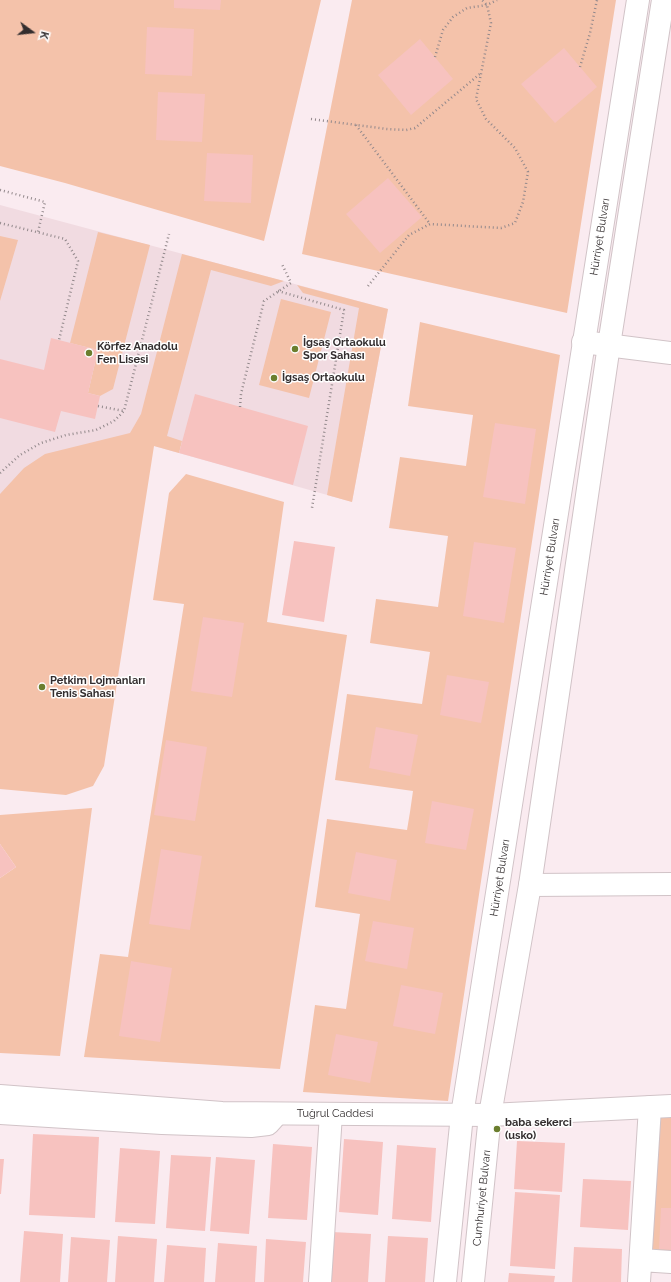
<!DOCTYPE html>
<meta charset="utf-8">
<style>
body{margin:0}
#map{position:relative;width:671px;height:1282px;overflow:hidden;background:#faebf0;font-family:Raleway,sans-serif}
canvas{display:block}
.north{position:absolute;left:12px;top:12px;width:40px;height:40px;-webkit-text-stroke:3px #fff;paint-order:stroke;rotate:105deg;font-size:11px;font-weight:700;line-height:16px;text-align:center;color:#332e2f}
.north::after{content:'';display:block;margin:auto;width:14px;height:18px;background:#332e2f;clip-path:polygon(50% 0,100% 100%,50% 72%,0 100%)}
</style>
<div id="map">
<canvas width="671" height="1282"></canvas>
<div class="north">K</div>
</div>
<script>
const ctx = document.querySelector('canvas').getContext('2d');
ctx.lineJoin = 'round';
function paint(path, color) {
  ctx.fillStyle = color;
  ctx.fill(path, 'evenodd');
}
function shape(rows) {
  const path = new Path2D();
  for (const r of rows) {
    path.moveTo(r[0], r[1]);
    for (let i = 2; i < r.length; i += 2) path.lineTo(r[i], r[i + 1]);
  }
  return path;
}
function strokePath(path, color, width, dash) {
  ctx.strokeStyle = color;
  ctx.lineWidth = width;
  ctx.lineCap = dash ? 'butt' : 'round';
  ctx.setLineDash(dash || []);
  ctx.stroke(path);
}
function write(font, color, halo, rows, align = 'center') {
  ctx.font = font + ' Raleway,sans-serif';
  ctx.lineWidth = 3;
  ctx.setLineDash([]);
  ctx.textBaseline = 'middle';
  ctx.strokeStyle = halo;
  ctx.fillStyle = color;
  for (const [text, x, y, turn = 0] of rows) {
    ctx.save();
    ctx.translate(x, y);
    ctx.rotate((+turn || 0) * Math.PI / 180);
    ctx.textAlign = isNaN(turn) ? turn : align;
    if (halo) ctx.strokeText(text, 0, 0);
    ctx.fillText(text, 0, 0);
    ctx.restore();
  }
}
paint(shape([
 [0,205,388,309,352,502,154,446,0,561]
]), '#f1dbe1');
paint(shape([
 [0,0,321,0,264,241,65,183,0,166],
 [352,0,616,0,567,313,302,254],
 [98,232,150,245,113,389,100,396,88,393,98,350,70,343],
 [0,236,18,240,0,301],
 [182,254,284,281,271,286,211,270,167,436,182,441,179,453,154,446,104,766,93,786,66,795,0,789,0,494,24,468,45,454,130,433,141,414],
 [297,285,388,309,352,502,327,495,359,308,303,293],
 [281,299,331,312,309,398,259,385],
 [420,322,560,355,448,1101,303,1092,315,1005,346,1009,360,914,315,907,327,819,407,830,410,812,413,791,335,780,347,694,422,704,430,652,370,643,376,599,438,607,448,536,389,528,400,457,466,466,473,415,408,406],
 [186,474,284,502,267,622,347,635,280,1069,84,1057,100,954,128,957,184,604,153,600,169,493],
 [92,808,60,1056,0,1053,0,878,16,867,0,844,0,815],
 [671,1106,671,1262,641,1260,650,1107]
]), '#f4c2aa');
paint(shape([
 [174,0,221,0,220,10,174,8],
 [147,27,194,29,192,76,145,74],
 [420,39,453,79,411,115,378,75],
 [564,48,597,87,555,123,521,84],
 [158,92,205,94,202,142,156,140],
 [207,153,253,155,251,203,204,201],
 [388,178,422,217,380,253,346,214],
 [51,338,98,350,88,393,100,396,95,419,61,411,55,432,0,418,0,359,44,370],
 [195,394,308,426,293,485,179,453],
 [495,423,536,429,525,504,483,497],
 [294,541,335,547,324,622,282,615],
 [474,542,516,548,504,623,463,616],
 [203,617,244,623,232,697,191,691],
 [447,675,489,682,481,723,440,715],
 [376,727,418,735,410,776,369,768],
 [166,740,207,747,195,821,154,815],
 [432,801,474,809,466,850,425,843],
 [0,844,16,867,0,878],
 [161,849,202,856,190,930,149,924],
 [356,852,397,860,390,901,348,893],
 [373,921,414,928,407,969,365,961],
 [131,961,172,968,160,1042,119,1036],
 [401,985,443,993,435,1034,393,1026],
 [336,1034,378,1042,370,1083,328,1075],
 [33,1134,99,1137,95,1218,29,1215],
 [344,1139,383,1142,378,1215,339,1212],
 [517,1141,565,1143,562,1192,514,1189],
 [273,1144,312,1147,307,1220,268,1218],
 [397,1145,436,1148,431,1222,392,1219],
 [120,1148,160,1151,155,1224,115,1222],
 [171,1155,211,1157,205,1231,166,1228],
 [216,1157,255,1160,249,1234,210,1231],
 [0,1159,4,1159,1,1194,0,1194],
 [583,1179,631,1181,628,1230,580,1227],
 [515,1192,560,1195,555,1269,510,1266],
 [661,1208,671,1208,671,1250,659,1249],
 [24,1231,63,1234,60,1282,20,1282],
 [332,1232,371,1234,368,1282,329,1282],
 [118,1236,157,1239,154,1282,115,1282],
 [388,1236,428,1238,425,1282,385,1282],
 [71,1237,110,1240,107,1282,68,1282],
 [266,1239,306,1242,303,1282,264,1282],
 [218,1243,257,1246,255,1282,215,1282],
 [167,1245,206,1248,204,1282,164,1282],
 [574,1247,622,1249,621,1282,572,1282],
 [509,1273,555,1276,554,1282,508,1282]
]), '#f7c2bf');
const minor = shape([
 [583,342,671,353],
 [530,885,671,884],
 [0,1113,162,1123,251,1126,268,1124,277,1114],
 [641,1260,671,1262],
 [320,1282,331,1114],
 [639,1282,650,1107]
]);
const secondary = shape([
 [445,1282,462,1115,638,0],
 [473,1282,490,1115,530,885,609,345,663,0]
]);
const primary = shape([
 [0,1096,222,1113,490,1115,671,1106]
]);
strokePath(minor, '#d1c3c7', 24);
strokePath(secondary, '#d1c3c7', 24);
strokePath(primary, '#d1c3c7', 24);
strokePath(shape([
 [435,57,443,30,453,17,467,8,487,5,497,0],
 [580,67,590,33,597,0],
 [311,119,387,129,406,130,415,128,481,73],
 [356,125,430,224],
 [0,190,45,202,38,232],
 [0,223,65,239,78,261,59,340],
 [368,286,409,235,430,224,501,228,515,223,523,202,528,172,515,148,486,119,476,99,491,23,487,5,482,0],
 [278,291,344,310,312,508],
 [98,406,124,411],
 [240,407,241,394,264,301,291,283,282,264],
 [0,473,20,455,41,443,66,435,96,430,114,421,124,411,169,234]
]), '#93898c', 2.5, [1, 3]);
strokePath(minor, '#fff', 22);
strokePath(secondary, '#fff', 22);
strokePath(primary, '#fff', 22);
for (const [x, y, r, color] of [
 [295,349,4,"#6b7e2e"],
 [89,353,4,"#6b7e2e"],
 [274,378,4,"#6b7e2e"],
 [42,687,4,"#6b7e2e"],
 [497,1129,4,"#6b7e2e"]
]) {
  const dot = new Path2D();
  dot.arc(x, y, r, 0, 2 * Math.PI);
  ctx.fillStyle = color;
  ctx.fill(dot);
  strokePath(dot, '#fff', 1.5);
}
write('11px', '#332e2f', '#fff', [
 ["Hürriyet Bulvarı",600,237,-81],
 ["Hürriyet Bulvarı",550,557,-81],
 ["Hürriyet Bulvarı",500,878,-81],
 ["Tuğrul Caddesi",335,1114],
 ["Cumhuriyet Bulvarı",482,1198,-84]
]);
write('bold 11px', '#332e2f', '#fff', [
 ["İgsaş Ortaokulu",303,343],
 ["Spor Sahası",303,356],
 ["Körfez Anadolu",97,347],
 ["Fen Lisesi",97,360],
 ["İgsaş Ortaokulu",282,378],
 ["Petkim Lojmanları",50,681],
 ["Tenis Sahası",50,694],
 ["baba sekerci",505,1123],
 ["(usko)",505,1136]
], 'left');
</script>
